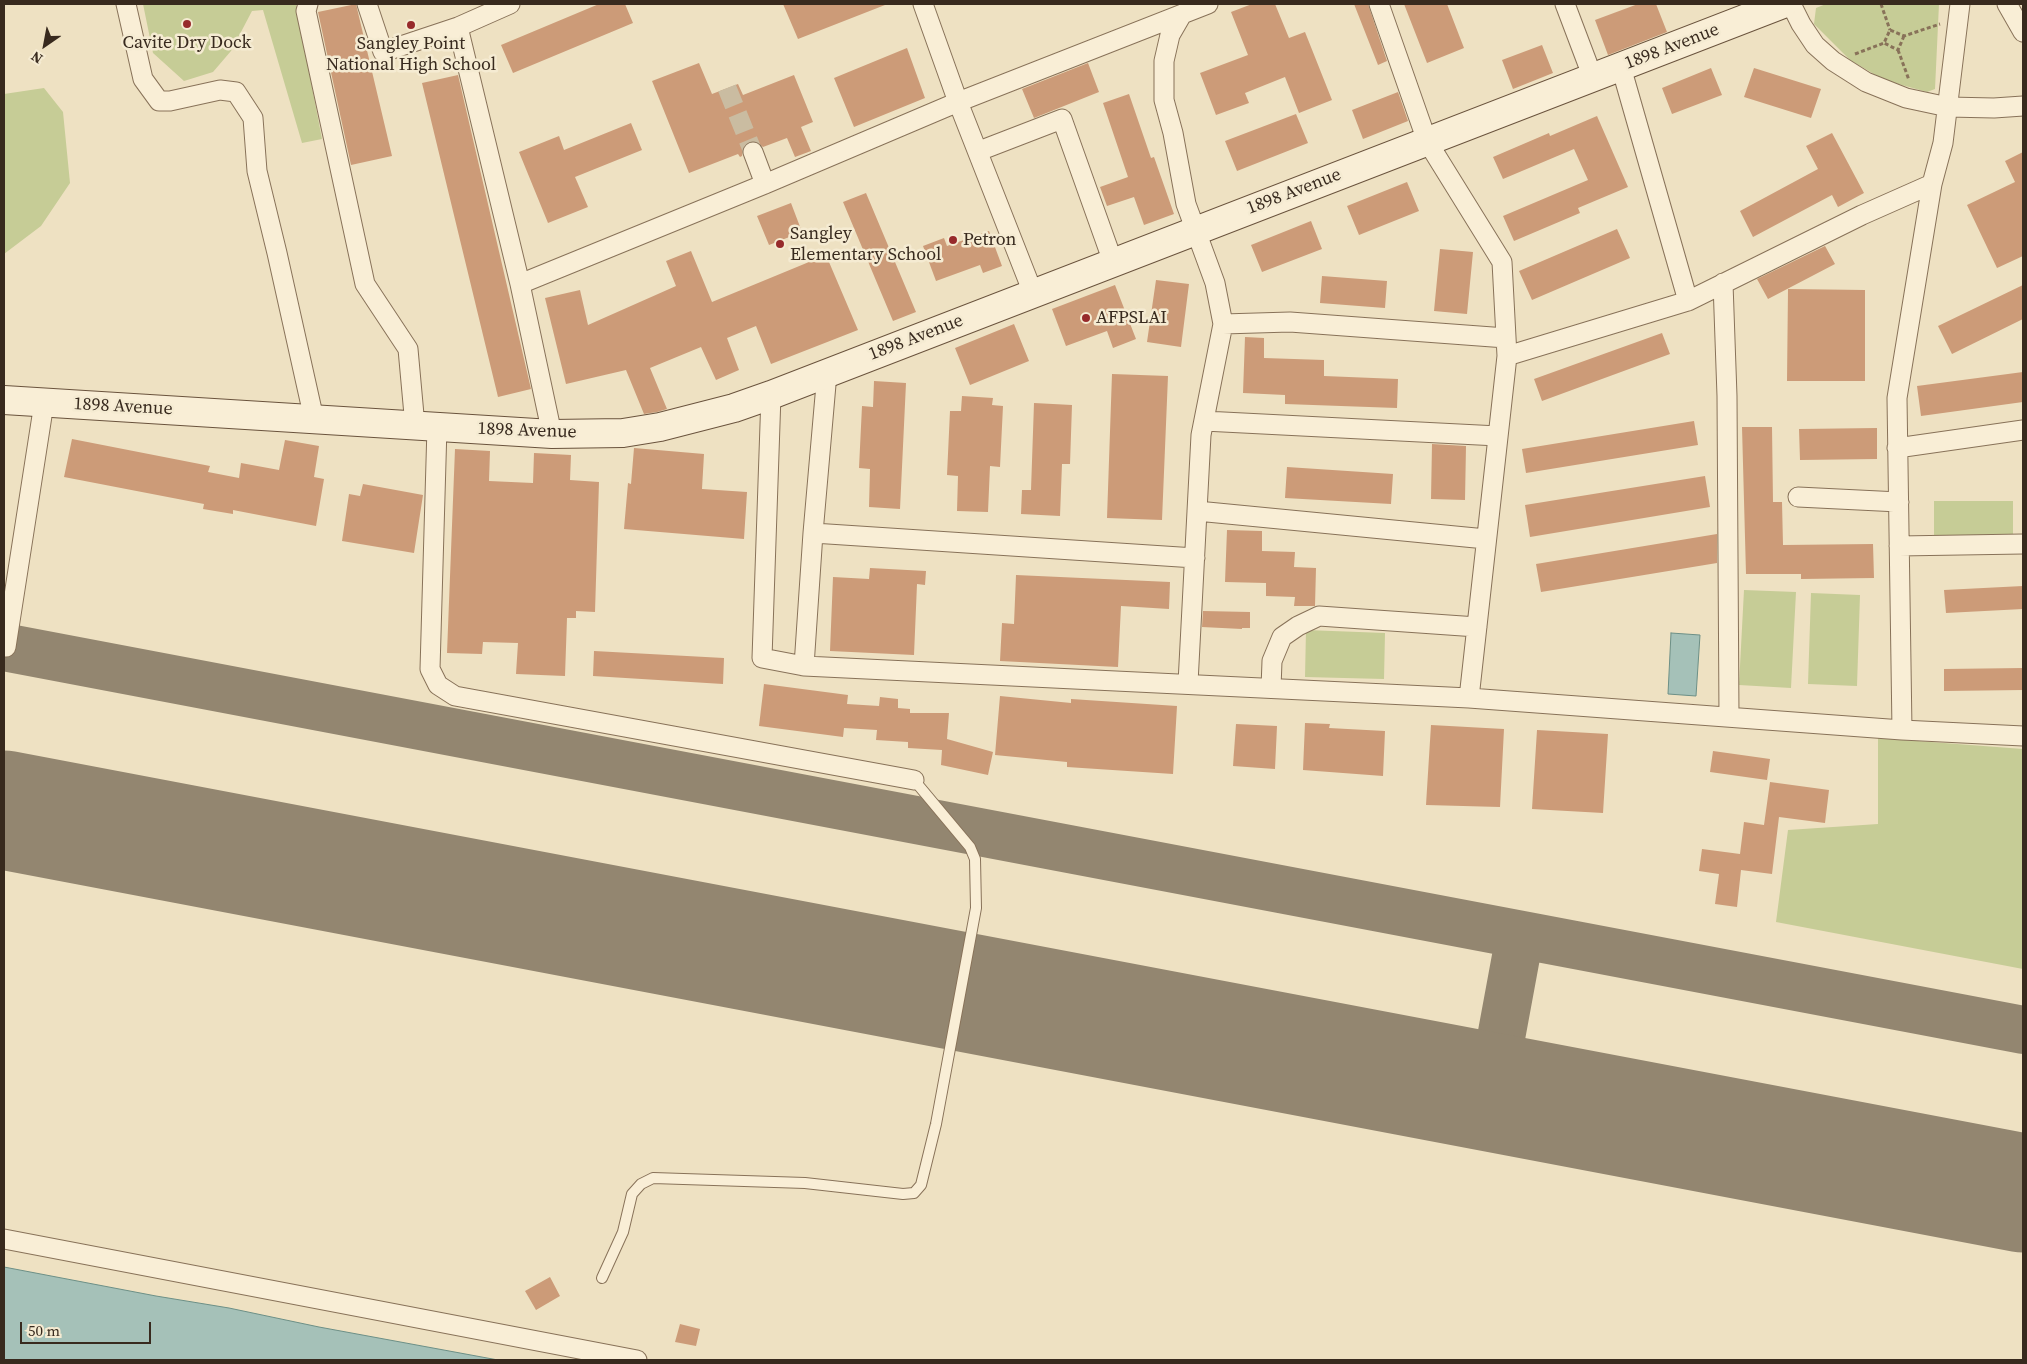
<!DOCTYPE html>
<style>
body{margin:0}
#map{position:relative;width:2027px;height:1364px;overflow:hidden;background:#eee1c2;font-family:"Source Serif 4",serif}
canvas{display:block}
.frame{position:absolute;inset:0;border:5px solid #382a1e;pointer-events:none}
.north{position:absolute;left:20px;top:20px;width:50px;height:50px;-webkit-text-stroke:4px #f5ebd2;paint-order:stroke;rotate:213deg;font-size:14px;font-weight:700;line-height:20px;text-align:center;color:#382a1e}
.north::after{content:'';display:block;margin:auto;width:18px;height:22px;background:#382a1e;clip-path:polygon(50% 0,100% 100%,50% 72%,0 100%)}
.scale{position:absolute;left:20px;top:1322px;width:131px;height:22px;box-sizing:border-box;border:2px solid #382a1e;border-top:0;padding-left:6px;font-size:15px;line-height:18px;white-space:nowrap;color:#382a1e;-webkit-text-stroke:4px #f5ebd2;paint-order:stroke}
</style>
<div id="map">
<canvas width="2027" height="1364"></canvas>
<div class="frame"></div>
<div class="north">N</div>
<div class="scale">50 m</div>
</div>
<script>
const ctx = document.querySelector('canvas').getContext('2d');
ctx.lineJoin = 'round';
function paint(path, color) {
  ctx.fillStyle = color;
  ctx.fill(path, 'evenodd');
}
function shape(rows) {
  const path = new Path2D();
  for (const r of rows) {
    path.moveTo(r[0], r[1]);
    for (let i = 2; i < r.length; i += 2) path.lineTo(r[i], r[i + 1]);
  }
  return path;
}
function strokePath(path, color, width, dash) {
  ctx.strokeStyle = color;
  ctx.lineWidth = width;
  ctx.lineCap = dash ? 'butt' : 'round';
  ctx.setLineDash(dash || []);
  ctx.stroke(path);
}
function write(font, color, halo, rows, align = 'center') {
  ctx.font = font + ' "Source Serif 4",serif';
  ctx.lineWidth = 5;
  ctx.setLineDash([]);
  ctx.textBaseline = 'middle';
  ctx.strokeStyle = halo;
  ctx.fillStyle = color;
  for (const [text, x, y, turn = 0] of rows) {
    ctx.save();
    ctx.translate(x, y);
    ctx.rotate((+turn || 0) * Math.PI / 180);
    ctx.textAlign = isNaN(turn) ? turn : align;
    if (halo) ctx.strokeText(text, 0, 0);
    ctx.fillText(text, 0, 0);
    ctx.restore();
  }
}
paint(shape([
 [143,4,296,4,322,139,302,143,263,10,252,11,231,51,213,72,184,81,153,53],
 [1826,4,1939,4,1935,89,1927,92,1884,80,1850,60,1814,24,1816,8],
 [44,88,63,112,70,183,41,226,4,254,4,94],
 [1934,501,2013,501,2013,540,1934,539],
 [1744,590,1796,592,1791,688,1739,685],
 [1811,593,1860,595,1857,686,1808,684],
 [1306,630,1385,633,1384,679,1305,677],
 [1878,738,2023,749,2023,969,1776,922,1788,830,1878,824]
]), '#c6cc96');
const water = shape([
 [1671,633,1700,635,1696,696,1668,694,1671,633],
 [4,1267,156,1296,229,1308,319,1327,498,1360,4,1360,4,1267]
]);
paint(water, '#a5c1b8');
strokePath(water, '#6c8f86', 1);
strokePath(shape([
 [4,647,2023,1030],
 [1491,1092,1520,935]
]), '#938670', 48);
strokePath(shape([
 [4,810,2023,1193]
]), '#938670', 119);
paint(shape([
 [356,4,392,156,351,165,318,12],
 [599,4,625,4,633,23,513,73,501,45],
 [783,4,885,4,885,5,798,39],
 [1252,4,1275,4,1289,38,1305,32,1332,100,1299,113,1285,77,1245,93,1249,103,1216,115,1200,73,1248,55,1231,12],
 [1354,4,1368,4,1387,61,1378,65],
 [1404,4,1447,4,1464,48,1427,63],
 [1638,4,1656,4,1667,32,1608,55,1595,20],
 [1542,45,1553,73,1513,89,1502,60],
 [907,48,925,98,854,127,834,78],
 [699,63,712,94,738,84,743,95,794,75,813,122,801,127,811,151,795,157,787,138,763,147,755,141,750,141,744,145,742,156,740,157,738,154,689,173,652,81],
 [1088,63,1099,92,1034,118,1022,89],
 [1711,68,1722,95,1672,114,1662,88],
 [1754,68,1821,89,1811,118,1744,97],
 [458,75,531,389,498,397,422,83],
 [1398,92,1408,121,1363,139,1352,110],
 [1129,94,1151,158,1154,157,1174,214,1144,225,1134,197,1107,206,1100,187,1128,177,1103,103],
 [1296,114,1308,143,1237,171,1225,141],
 [1597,116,1628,187,1578,208,1580,213,1514,241,1503,216,1588,180,1574,149,1503,179,1493,157,1549,133,1550,136],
 [631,123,642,150,575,177,588,207,548,223,519,152,559,136,564,150],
 [1832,133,1864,193,1838,207,1832,195,1753,237,1740,211,1818,169,1806,146],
 [2023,152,2023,256,1997,268,1967,205,2015,182,2005,161],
 [1407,182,1419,211,1359,235,1347,206],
 [866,193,916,312,893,321,843,202],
 [791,203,802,232,769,245,757,216],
 [1311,221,1322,249,1262,272,1251,245],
 [1617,229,1630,258,1532,300,1519,271],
 [989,231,1002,266,983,273,980,265,936,281,923,246,944,238,947,246],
 [1825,246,1835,264,1768,299,1757,279],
 [1440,249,1473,252,1467,314,1434,311],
 [691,251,712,302,826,255,858,330,771,364,756,326,727,338,739,370,716,380,701,347,650,368,667,409,657,412,644,414,626,370,566,384,545,298,580,290,588,325,676,286,666,261],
 [1322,276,1387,281,1385,308,1320,303],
 [1156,280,1189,284,1181,347,1147,342],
 [1115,285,1136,339,1113,348,1107,331,1066,346,1052,309],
 [2023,285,2023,319,1952,354,1938,326],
 [1788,289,1865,290,1865,381,1787,381],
 [1014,324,1029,361,970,385,955,348],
 [1662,333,1670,354,1542,401,1534,379],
 [1245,337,1264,338,1264,358,1324,360,1324,376,1398,379,1397,408,1285,404,1285,395,1243,393],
 [2023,372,2023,402,1921,416,1917,386],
 [1112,374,1168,376,1162,520,1107,518],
 [874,381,906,383,900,509,869,507,870,469,859,468,862,406,873,407],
 [962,396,993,398,992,405,1003,406,1000,467,990,466,988,512,957,511,958,476,947,475,950,411,961,411],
 [1034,403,1072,405,1070,464,1062,464,1060,516,1021,514,1022,490,1031,490],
 [1694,421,1698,445,1526,473,1522,449],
 [1742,427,1772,427,1773,502,1782,502,1783,545,1873,544,1874,578,1801,579,1801,574,1746,574],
 [1877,428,1877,459,1800,460,1799,429],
 [72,439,210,466,208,472,239,478,241,463,279,470,285,440,319,446,314,477,324,479,316,526,233,510,233,514,203,509,204,504,64,477],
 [1432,444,1466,446,1465,500,1431,499],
 [634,448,704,454,702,489,747,492,744,539,624,529,628,483,631,484],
 [455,449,490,451,489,481,533,483,534,453,571,455,570,480,599,482,595,612,576,611,576,618,567,618,565,676,516,674,518,643,483,642,482,654,447,653],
 [1287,467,1393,474,1391,504,1285,498],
 [1705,476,1710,507,1530,537,1525,505],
 [363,484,423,495,414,553,342,541,349,494,360,496],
 [1227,530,1262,531,1262,551,1295,552,1294,567,1316,568,1315,606,1294,606,1295,597,1266,596,1266,583,1225,582],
 [1717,534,1717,563,1541,592,1536,564],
 [870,568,926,571,925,585,917,584,914,655,830,651,833,577,869,579],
 [1016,575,1170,582,1169,609,1121,606,1118,667,1000,661,1002,623,1014,624],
 [2023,586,2023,609,1946,613,1944,590],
 [1203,611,1250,612,1250,628,1242,628,1242,629,1202,627],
 [594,651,724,658,723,684,593,676],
 [2023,668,2023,690,1944,691,1944,669],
 [764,684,848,695,847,704,879,706,880,697,898,699,898,708,910,709,910,713,949,713,947,739,993,752,988,775,941,765,942,750,908,748,908,742,876,740,877,730,844,728,843,737,759,726],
 [1000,696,1071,703,1071,699,1177,706,1173,774,1067,767,1067,762,995,755],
 [1305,723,1330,724,1329,728,1385,731,1383,776,1303,770],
 [1236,724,1277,726,1275,769,1233,766],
 [1431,725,1504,729,1500,807,1426,805],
 [1537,730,1608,734,1603,813,1532,809],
 [1713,751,1770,759,1767,780,1710,772],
 [1770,782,1829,790,1825,823,1779,817,1772,874,1741,870,1737,907,1715,904,1719,874,1699,871,1702,849,1740,854,1744,822,1764,825],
 [550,1277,560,1296,536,1310,525,1291],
 [680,1324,700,1329,696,1346,675,1342]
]), '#cc9b78');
strokePath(shape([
 [727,88,753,152]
]), '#cabca1', 19, [19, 9]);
const lane = shape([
 [602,1278,623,1232,632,1194,641,1184,653,1178,805,1183,903,1194,914,1193,921,1185,936,1124,976,908,975,859,970,847,914,780]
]);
const street = shape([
 [126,4,143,79,159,101,170,101,220,90,236,92,253,118,257,171,277,253,314,419],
 [308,4,306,11,365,284,408,349,415,426],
 [367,4,383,52,458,27,510,4],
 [923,4,958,102,1033,293],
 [1379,4,1427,141,1502,262,1507,356,1469,698],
 [1565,4,1593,78],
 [1791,4,1801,24,1815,45,1833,61,1866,82,1906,98,1948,107,1994,108,2023,106],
 [2007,4,2023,32],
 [1181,16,1170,35,1164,61,1164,100,1173,133,1186,204,1215,283,1223,324,1201,435,1188,683],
 [458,27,520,284,552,434],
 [1621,67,1688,301],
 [979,151,1062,119,1113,262],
 [753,152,765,184],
 [1723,283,1727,396,1729,717],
 [520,284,765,184,958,102,1208,4],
 [1223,324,1290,322,1506,338],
 [1507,356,1688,301,1862,215,1932,184],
 [771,395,762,658,804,666,1469,698,1902,730,2023,736],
 [1204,421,1498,436],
 [437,427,430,669,438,685,455,696,914,780],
 [1897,448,2023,430],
 [1798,497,1899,502],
 [1197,511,1486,539],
 [813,533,1195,558],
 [1899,546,2023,544],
 [6,647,44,403],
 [804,666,813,533,827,373],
 [1271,688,1272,661,1282,637,1298,626,1319,616,1477,627],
 [1902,730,1897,398,1932,184,1943,143,1960,4],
 [4,1239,637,1360]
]);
const secondary = shape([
 [4,400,552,434,623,433,660,427,734,408,771,395,1783,4]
]);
strokePath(lane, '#887259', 12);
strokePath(street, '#887259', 21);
strokePath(secondary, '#6a533d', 30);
strokePath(shape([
 [1881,4,1890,30],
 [1904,36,1898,50,1884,43,1890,30,1904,36,1940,24],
 [1898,50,1909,80],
 [1855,54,1884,43]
]), '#887259', 3, [4, 2.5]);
strokePath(lane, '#f9eed6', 10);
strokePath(street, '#f9eed6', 19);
strokePath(secondary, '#f9eed6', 28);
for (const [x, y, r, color] of [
 [187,24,5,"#972a2b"],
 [411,25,5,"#972a2b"],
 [953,240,5,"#972a2b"],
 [780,244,5,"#972a2b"],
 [1086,318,5,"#972a2b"]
]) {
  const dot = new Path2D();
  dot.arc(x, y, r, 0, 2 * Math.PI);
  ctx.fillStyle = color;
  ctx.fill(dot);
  strokePath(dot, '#f5ebd2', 2);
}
write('18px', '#382a1e', '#f5ebd2', [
 ["Cavite Dry Dock",187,43,"center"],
 ["Sangley Point",411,44,"center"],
 ["National High School",411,65,"center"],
 ["Sangley",790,234],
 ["Elementary School",790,255],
 ["Petron",963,240],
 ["AFPSLAI",1096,318]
], 'left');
write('18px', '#382a1e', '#f5ebd2', [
 ["1898 Avenue",1672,47,-21],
 ["1898 Avenue",1294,192,-21],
 ["1898 Avenue",916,338,-21],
 ["1898 Avenue",123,407,3],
 ["1898 Avenue",527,431,2]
]);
</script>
